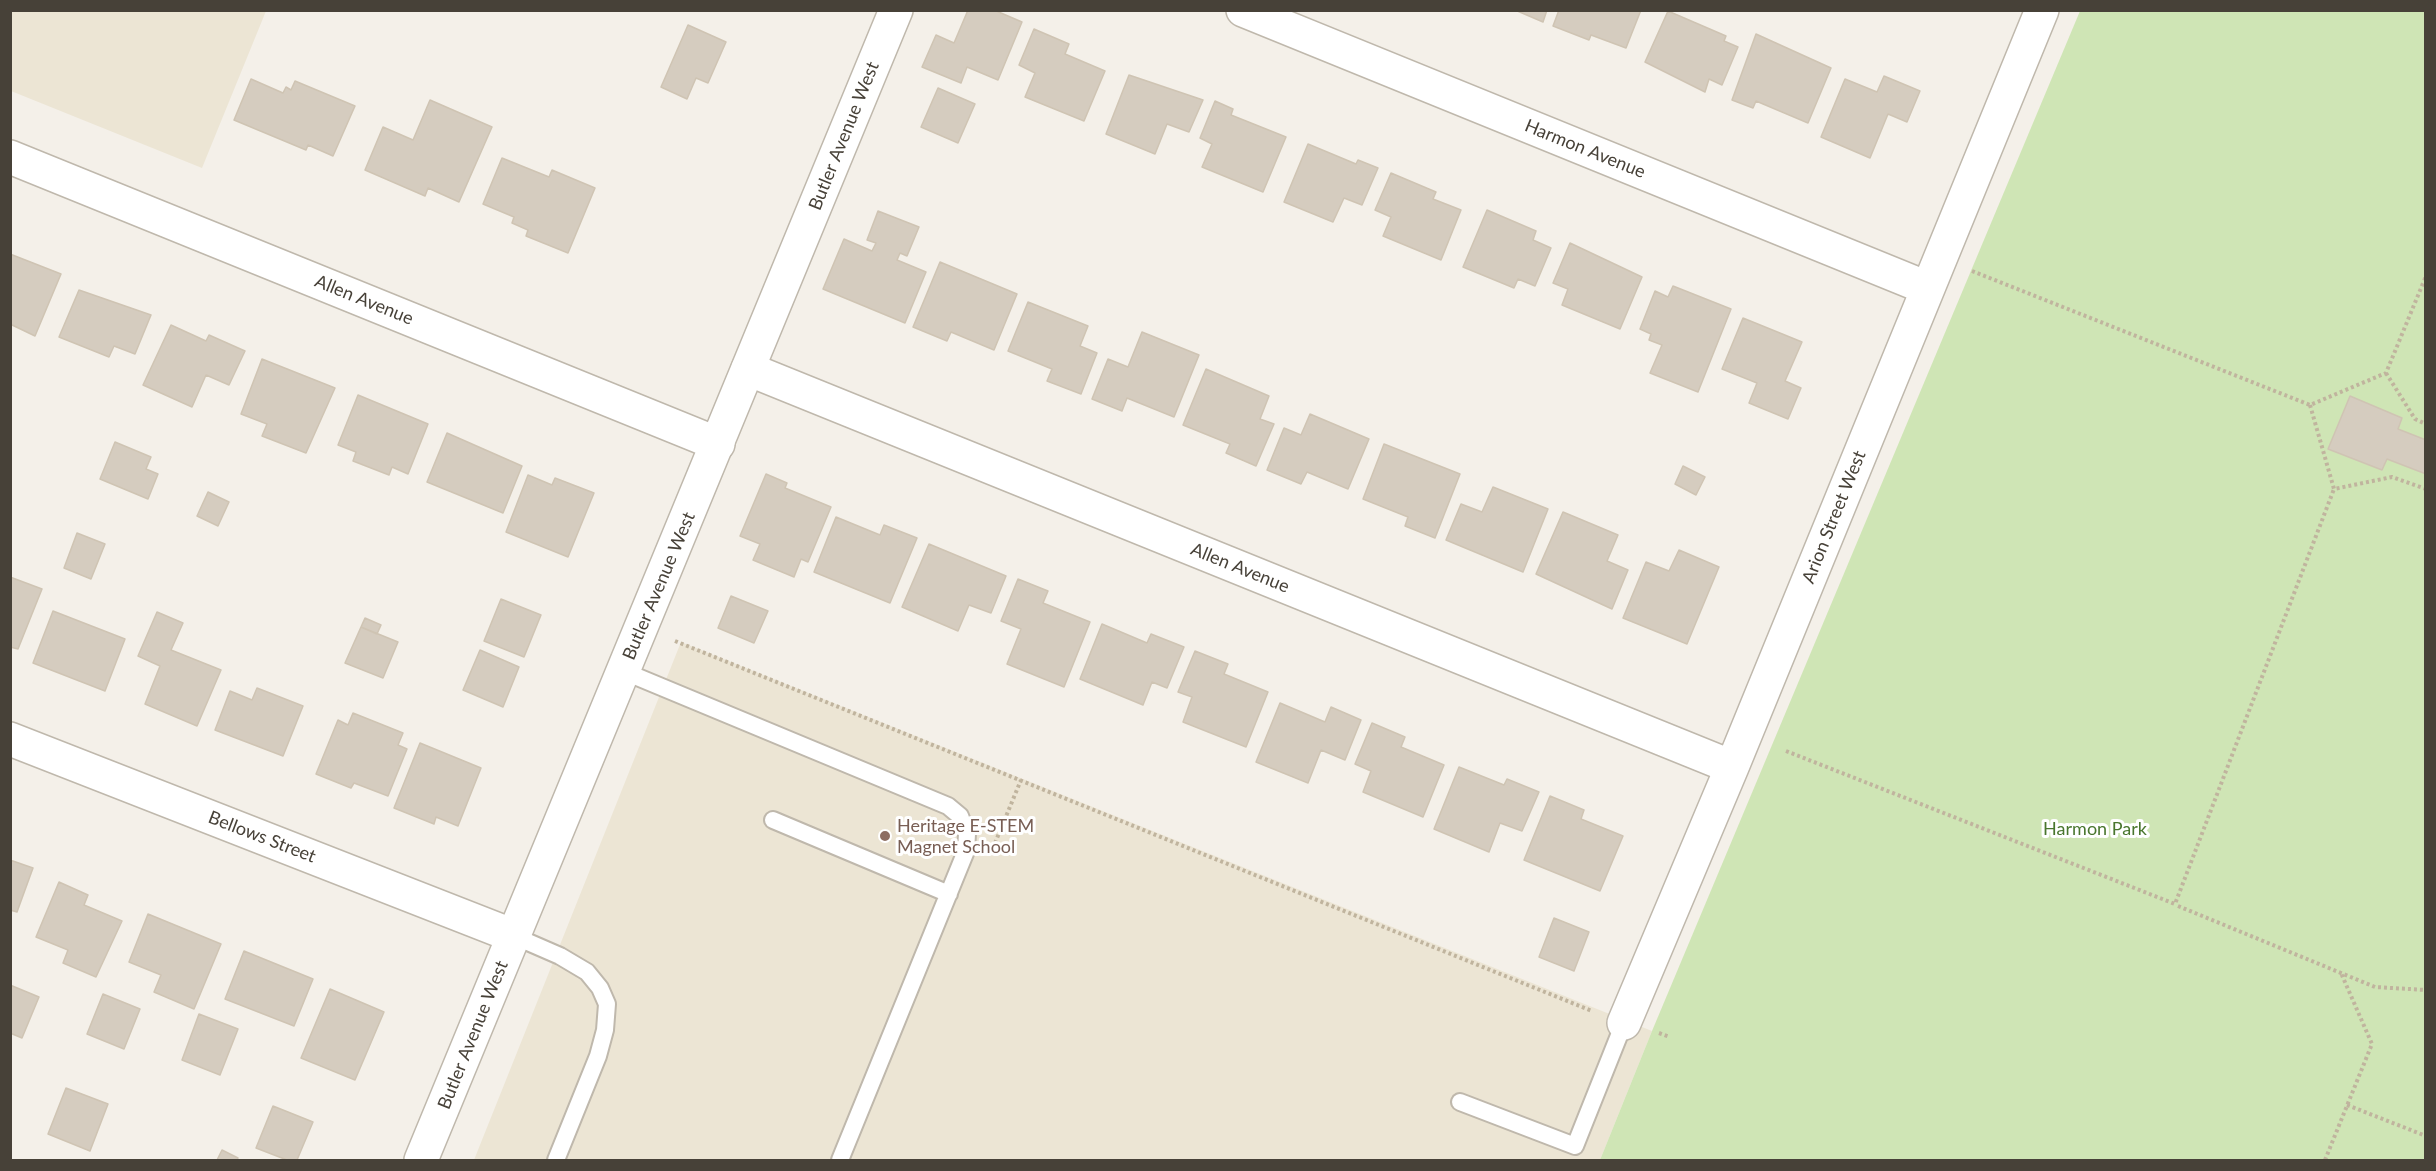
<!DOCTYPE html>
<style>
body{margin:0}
#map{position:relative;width:2436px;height:1171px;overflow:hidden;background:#f4f0e9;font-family:Lato,sans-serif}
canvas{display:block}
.frame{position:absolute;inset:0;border:12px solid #474138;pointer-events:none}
</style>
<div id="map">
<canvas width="2436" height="1171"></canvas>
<div class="frame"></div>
</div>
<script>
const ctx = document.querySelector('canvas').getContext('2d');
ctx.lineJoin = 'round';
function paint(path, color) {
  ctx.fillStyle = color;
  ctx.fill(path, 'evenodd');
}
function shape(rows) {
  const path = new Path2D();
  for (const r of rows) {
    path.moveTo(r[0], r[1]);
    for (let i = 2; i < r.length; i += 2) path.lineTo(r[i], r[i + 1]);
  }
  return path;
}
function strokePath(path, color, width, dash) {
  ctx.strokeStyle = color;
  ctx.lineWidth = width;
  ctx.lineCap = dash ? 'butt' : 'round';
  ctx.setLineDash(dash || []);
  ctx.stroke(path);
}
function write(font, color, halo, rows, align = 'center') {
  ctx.font = font + ' Lato,sans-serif';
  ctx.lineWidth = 6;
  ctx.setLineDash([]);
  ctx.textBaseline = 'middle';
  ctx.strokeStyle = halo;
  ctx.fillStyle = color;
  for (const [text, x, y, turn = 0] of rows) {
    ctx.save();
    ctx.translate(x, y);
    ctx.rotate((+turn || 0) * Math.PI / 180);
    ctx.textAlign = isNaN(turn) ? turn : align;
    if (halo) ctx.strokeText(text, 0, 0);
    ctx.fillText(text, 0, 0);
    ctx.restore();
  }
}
paint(shape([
 [10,11,11,10,266,11,202,168,11,91],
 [681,642,1652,1031,1600,1160,474,1160]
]), '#ece5d4');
paint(shape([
 [2080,11,2425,11,2425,1160,1600,1160,1652,1031]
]), '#cfe5b5');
const building = shape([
 [968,10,994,10,1022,22,998,80,967,67,961,83,922,67,936,35,954,43,968,10],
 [1515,10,1547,10,1543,22,1515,10],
 [1559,10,1641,10,1626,48,1591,35,1589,40,1553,26,1559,10],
 [1668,11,1726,36,1724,41,1738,47,1722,85,1709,79,1705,92,1645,62,1668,11],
 [688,25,726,42,708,83,696,78,687,99,661,87,688,25],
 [1034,29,1069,44,1065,54,1105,71,1084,121,1025,97,1035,73,1019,65,1034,29],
 [1756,34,1831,68,1808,123,1756,101,1753,108,1732,100,1756,34],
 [1129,75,1203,100,1189,132,1167,124,1155,154,1106,134,1129,75],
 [1884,76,1920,91,1907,122,1888,114,1870,158,1821,137,1845,79,1877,92,1884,76],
 [251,79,283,93,286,87,291,90,295,81,355,106,333,156,308,145,306,150,234,120,251,79],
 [938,88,975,104,958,143,921,127,938,88],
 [430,100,492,127,459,202,428,188,425,196,365,170,383,127,413,140,430,100],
 [1215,101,1233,109,1231,115,1286,137,1263,192,1202,167,1212,144,1200,138,1215,101],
 [1308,144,1356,164,1358,160,1378,168,1362,205,1344,198,1333,222,1284,202,1308,144],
 [502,158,549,177,552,170,595,188,568,253,526,236,528,230,512,223,514,217,483,204,502,158],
 [1391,173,1436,192,1433,199,1461,210,1441,260,1383,236,1391,217,1375,210,1391,173],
 [1487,210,1536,231,1533,240,1551,248,1535,286,1518,279,1514,288,1463,267,1487,210],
 [878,211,919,227,907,256,900,253,897,260,926,272,905,323,823,289,844,239,872,251,876,243,867,240,878,211],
 [1570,243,1642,277,1620,329,1562,305,1568,289,1553,283,1570,243],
 [10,254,61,274,35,336,10,324,10,254],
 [940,262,1017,294,994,350,951,332,947,341,913,327,940,262],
 [1673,286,1731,309,1698,392,1650,373,1662,345,1649,340,1651,334,1640,329,1655,291,1668,297,1673,286],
 [79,290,151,315,135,354,114,346,109,357,59,337,79,290],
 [1028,302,1088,326,1080,346,1097,353,1081,394,1047,381,1052,369,1008,351,1028,302],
 [1743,318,1802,342,1785,381,1801,388,1788,419,1749,403,1757,383,1722,369,1743,318],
 [171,325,206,341,209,335,245,351,229,385,206,375,192,407,143,385,171,325],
 [1142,332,1199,355,1174,417,1127,398,1122,411,1092,399,1108,359,1128,367,1142,332],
 [262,359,335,388,306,453,262,436,267,424,241,414,262,359],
 [1206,369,1269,396,1260,419,1274,424,1256,466,1226,453,1230,444,1183,425,1206,369],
 [358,395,428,424,408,474,392,467,389,475,353,461,356,452,338,445,358,395],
 [2350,396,2402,418,2398,429,2426,440,2426,474,2387,459,2382,470,2328,449,2350,396],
 [1310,414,1369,439,1348,489,1307,472,1301,484,1267,470,1284,428,1301,435,1310,414],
 [447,433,522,466,503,513,427,482,447,433],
 [115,442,151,457,146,469,158,474,148,499,100,479,115,442],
 [1384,444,1460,474,1435,538,1405,526,1408,517,1363,499,1384,444],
 [1683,466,1705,477,1696,495,1675,484,1683,466],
 [766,474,787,483,785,488,831,507,808,562,801,559,794,577,753,560,760,544,740,536,766,474],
 [528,475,552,485,555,478,594,493,568,557,506,532,528,475],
 [1493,487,1548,509,1523,572,1446,540,1461,504,1482,512,1493,487],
 [208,492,229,502,218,526,197,516,208,492],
 [1563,512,1618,535,1607,561,1628,570,1612,609,1536,574,1563,512],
 [836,517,880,535,884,525,917,538,890,603,814,572,836,517],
 [77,533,105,544,91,579,64,568,77,533],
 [929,544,1006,576,991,613,969,605,958,631,902,607,929,544],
 [1679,550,1719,567,1687,644,1623,618,1646,562,1669,571,1679,550],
 [10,577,42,589,18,649,10,647,10,577],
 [1018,579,1048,591,1043,603,1090,622,1064,687,1007,664,1021,629,1001,621,1018,579],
 [731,596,768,611,754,643,718,628,731,596],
 [501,599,541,615,524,657,484,641,501,599],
 [53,611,125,639,105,691,33,663,53,611],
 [157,612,183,623,171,650,221,670,197,726,145,704,160,666,138,656,157,612],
 [365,618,381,625,377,634,361,627,365,618],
 [1102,624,1147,643,1151,634,1184,647,1167,688,1152,682,1143,705,1080,679,1102,624],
 [361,627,398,642,383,678,345,663,361,627],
 [480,650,519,667,503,707,463,690,480,650],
 [1195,651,1228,664,1224,674,1268,692,1246,747,1183,722,1192,697,1178,692,1195,651],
 [257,688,303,706,283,756,215,730,230,691,252,700,257,688],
 [1280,703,1325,722,1331,707,1361,720,1345,760,1321,750,1308,783,1256,762,1280,703],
 [353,713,403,733,398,745,407,749,388,796,354,783,351,788,316,774,338,720,348,725,353,713],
 [1372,723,1405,737,1401,747,1444,765,1423,817,1363,792,1371,771,1355,764,1372,723],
 [420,743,481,768,458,826,436,817,434,824,394,808,420,743],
 [1459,767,1504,785,1507,779,1539,792,1522,831,1500,823,1489,852,1434,829,1459,767],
 [1550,796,1584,810,1581,819,1623,836,1600,891,1524,860,1550,796],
 [10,860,33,868,17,912,10,910,10,860],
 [59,882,88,895,84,905,122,921,96,977,63,963,68,950,36,937,59,882],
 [148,914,221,944,194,1009,154,992,161,975,129,962,148,914],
 [1554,918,1589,932,1574,971,1539,957,1554,918],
 [244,951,313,979,294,1026,225,999,244,951],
 [10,985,39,997,22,1038,10,1033,10,985],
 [330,989,384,1012,355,1080,301,1058,330,989],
 [103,994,140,1009,124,1049,87,1034,103,994],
 [199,1014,238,1029,220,1075,182,1060,199,1014],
 [66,1088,108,1104,90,1151,48,1134,66,1088],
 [273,1106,313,1122,297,1160,287,1160,256,1148,273,1106],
 [222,1150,238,1158,237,1160,217,1160,222,1150]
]);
paint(building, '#d5ccbf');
strokePath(building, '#cfc4b3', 1.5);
const service = shape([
 [623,671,948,806,960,816,967,834,966,851,840,1160],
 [773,820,949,894],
 [514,936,560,956,587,972,600,988,607,1004,605,1030,598,1056,556,1160],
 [1460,1102,1575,1146,1624,1023]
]);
const minor = shape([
 [1243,10,1927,288],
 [10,157,718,444],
 [748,369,1732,767],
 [10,739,514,936],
 [1624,1023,1732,767,2042,10]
]);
const tertiary = shape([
 [421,1160,896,10]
]);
strokePath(service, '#bfb8ac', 20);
strokePath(minor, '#bfb8ac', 36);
strokePath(tertiary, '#bfb8ac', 36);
strokePath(shape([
 [1972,271,2310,405,2386,373,2426,276],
 [2386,373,2415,419,2426,424],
 [2310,405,2334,489,2392,477,2426,489],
 [675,641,1592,1011],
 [1786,751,2175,904,2334,489],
 [995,843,1021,780],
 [2178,906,2375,987,2426,990],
 [1659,1033,1670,1037],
 [2347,1105,2426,1136],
 [2325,1160,2372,1044,2341,973]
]), '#c0b49e', 4, [3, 3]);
strokePath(service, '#fff', 16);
strokePath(minor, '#fff', 33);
strokePath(tertiary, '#fff', 33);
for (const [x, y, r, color] of [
 [885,836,6,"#8d6e63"]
]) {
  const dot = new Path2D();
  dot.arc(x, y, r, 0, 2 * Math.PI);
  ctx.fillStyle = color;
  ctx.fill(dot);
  strokePath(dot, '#fff', 2);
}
write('18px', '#474138', '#fff', [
 ["Butler Avenue West",844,136,-68],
 ["Harmon Avenue",1585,149,22],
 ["Allen Avenue",364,300,22],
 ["Arion Street West",1834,517,-68],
 ["Allen Avenue",1240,568,22],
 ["Butler Avenue West",659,586,-67],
 ["Bellows Street",262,837,21],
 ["Butler Avenue West",473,1035,-68]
]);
write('18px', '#785e54', '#fff', [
 ["Heritage E-STEM",897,826],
 ["Magnet School",897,847]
], 'left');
write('18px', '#49762e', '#fff', [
 ["Harmon Park",2095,829]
]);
</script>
